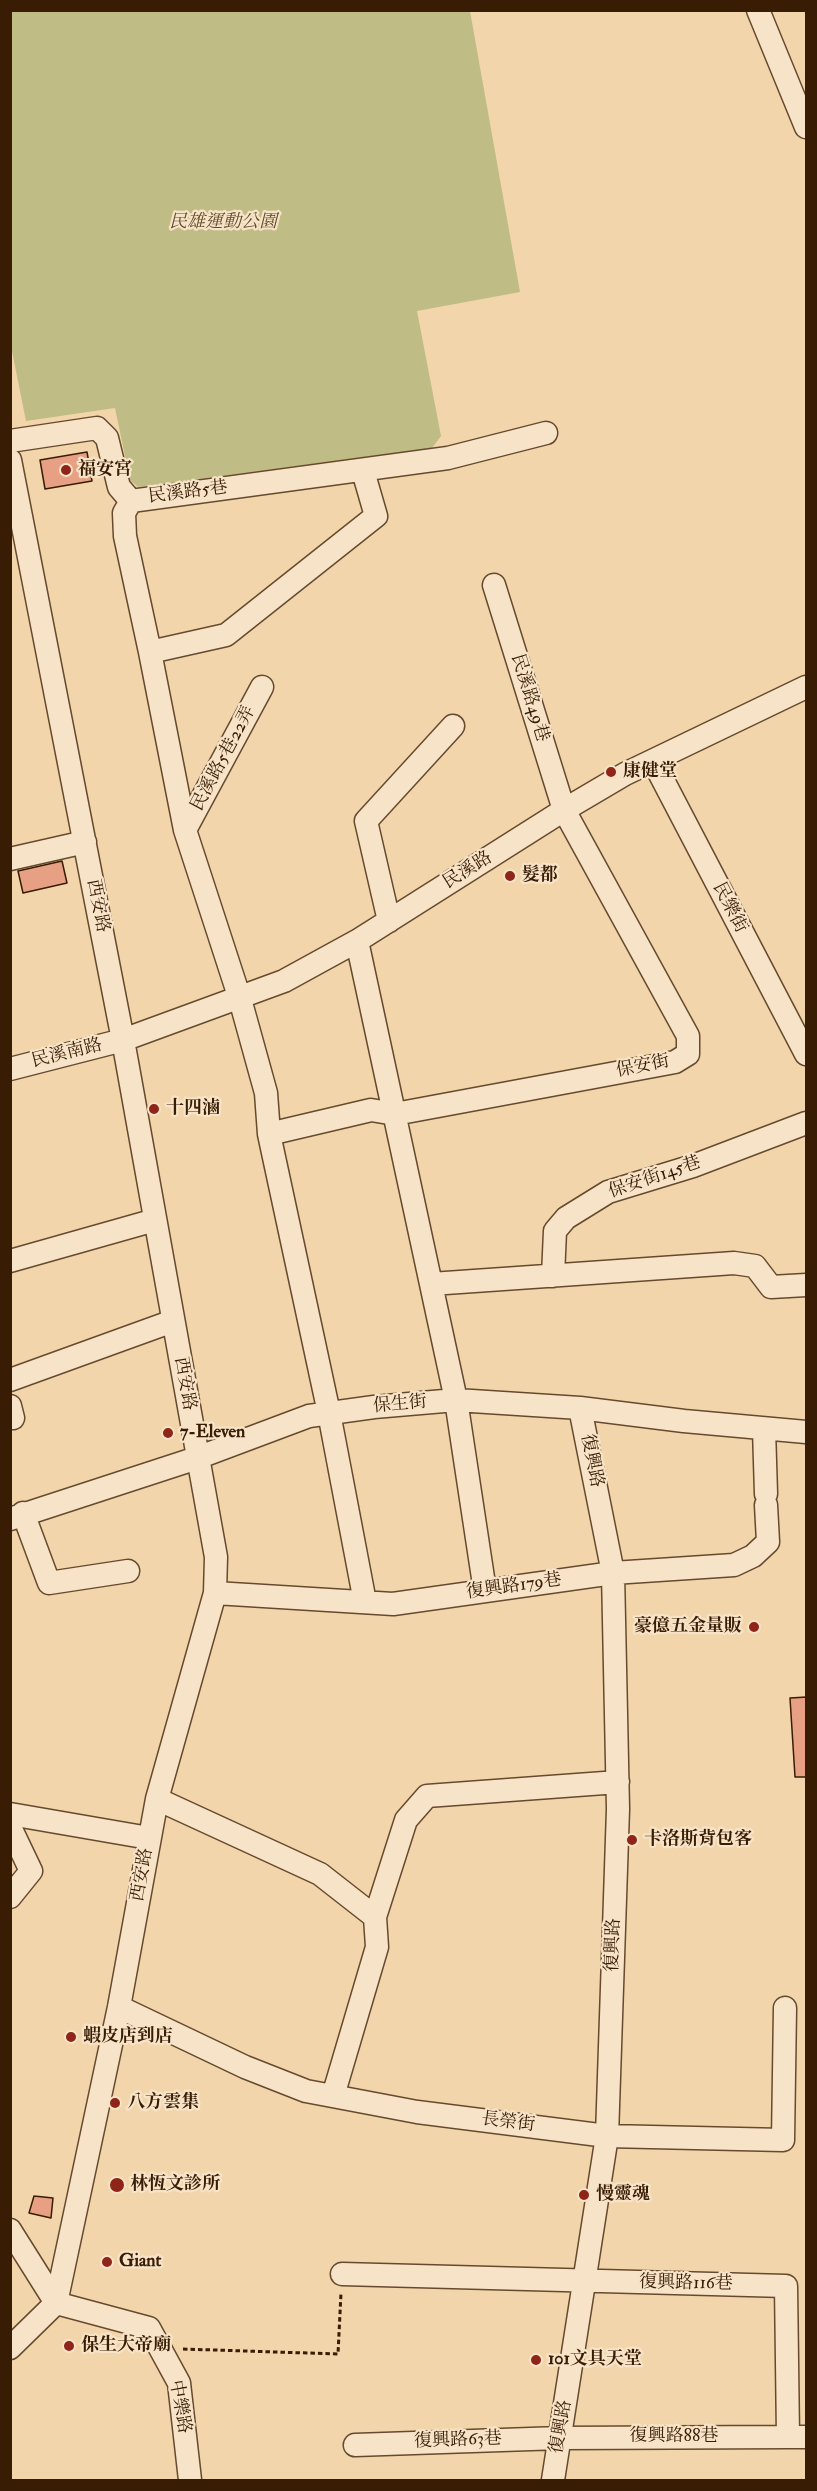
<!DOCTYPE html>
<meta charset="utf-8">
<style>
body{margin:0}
#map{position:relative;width:817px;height:2491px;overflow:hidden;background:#f2d5aa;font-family:"IM FELL Double Pica",serif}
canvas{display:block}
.frame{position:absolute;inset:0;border:12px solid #381c04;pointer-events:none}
</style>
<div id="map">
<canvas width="817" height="2491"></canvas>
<div class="frame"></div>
</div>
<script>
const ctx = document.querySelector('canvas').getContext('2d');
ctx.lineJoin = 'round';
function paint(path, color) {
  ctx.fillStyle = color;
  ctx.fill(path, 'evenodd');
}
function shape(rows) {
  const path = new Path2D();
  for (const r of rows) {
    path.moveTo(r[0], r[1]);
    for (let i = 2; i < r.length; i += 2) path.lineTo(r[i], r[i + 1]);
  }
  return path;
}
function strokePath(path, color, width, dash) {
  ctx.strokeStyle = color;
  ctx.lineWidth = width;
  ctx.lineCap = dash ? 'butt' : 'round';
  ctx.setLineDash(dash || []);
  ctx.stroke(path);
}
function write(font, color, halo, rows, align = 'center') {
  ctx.font = font + ' "IM FELL Double Pica","Noto Serif TC",serif';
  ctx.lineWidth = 4.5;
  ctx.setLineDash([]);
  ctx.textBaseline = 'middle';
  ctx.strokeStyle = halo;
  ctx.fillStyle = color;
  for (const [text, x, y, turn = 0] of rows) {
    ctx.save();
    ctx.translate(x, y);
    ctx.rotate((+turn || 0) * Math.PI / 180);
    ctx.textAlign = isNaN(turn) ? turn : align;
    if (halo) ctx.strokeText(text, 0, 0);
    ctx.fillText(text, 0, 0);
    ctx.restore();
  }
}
paint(shape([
 [10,11,470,11,520,292,417,311,441,436,432,448,138,487,130,480,115,408,26,421,10,341]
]), '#c0bc85');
const building = shape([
 [87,452,92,481,45,489,40,460,87,452],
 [62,861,67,883,23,893,18,871,62,861],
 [807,1697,807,1777,795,1777,790,1698,807,1697],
 [34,2196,53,2198,51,2218,29,2213,34,2196]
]);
paint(building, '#e7a083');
strokePath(building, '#381c04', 1.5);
const minor = shape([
 [758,10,806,127],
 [10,441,97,428,107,438,119,487,131,501],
 [10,460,123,1040,216,1557,215,1593,157,1799,119,2007,56,2303],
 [131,501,124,513,125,536,150,652,185,830,240,999,266,1093,269,1134],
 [131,501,448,458,546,433],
 [150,652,226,635,376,516,363,471],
 [653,761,806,1054],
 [185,830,262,687],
 [10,859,85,842],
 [389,921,366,821,453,726],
 [357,941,456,1400,485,1591],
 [10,1069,123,1040,284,981,357,941,564,810,625,774,806,687],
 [10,1261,155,1220],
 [553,1276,555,1231,566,1218,608,1192,693,1166,806,1123],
 [431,1284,734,1263,755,1266,771,1287,806,1285],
 [10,1380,173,1321],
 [10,1406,13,1418],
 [764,1429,766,1494],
 [23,1513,49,1583,128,1571],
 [10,1519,197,1458,309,1416,374,1407,456,1400,580,1408,684,1421,806,1432],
 [215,1593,393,1604,613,1573,734,1565,753,1556,768,1542,766,1505],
 [365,1602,329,1413,269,1134,371,1110,395,1114,675,1062,688,1054,688,1036,564,810,494,585],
 [157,1799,320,1874,375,1917],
 [10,1814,149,1838],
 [10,1827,31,1871,10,1897],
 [119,2007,245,2067,306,2091,417,2112,607,2136,783,2140,785,2008],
 [333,2096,377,1947,375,1917,406,1820,427,1796,618,1782],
 [10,2230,56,2303],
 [342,2274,786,2286,788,2437,806,2437],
 [56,2303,149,2328,179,2383,190,2480],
 [10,2348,56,2303],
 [355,2445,560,2438,788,2437],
 [553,2480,607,2136,618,1809,613,1573,580,1408]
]);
strokePath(minor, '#664a2e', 25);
strokePath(shape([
 [183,2349,338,2354,341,2293]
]), '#381c04', 3, [4.5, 3]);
strokePath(minor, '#f7e4c8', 22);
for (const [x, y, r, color] of [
 [66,470,6,"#8f2418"],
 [611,772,6,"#8f2418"],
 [510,876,6,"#8f2418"],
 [154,1109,6,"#8f2418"],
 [168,1433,6,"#8f2418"],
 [754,1627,6,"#8f2418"],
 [632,1840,6,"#8f2418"],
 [71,2037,6,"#8f2418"],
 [115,2103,6,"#8f2418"],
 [117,2185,8,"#8f2418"],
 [584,2195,6,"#8f2418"],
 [107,2262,6,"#8f2418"],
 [69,2346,6,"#8f2418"],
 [536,2360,6,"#8f2418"]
]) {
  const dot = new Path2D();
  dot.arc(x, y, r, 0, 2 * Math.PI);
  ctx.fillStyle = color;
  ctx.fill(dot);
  strokePath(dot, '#f7e4c8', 2);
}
write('italic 18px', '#614c2b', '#f7e4c8', [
 ["民雄運動公園",223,223]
]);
write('bold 18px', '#381c04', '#f7e4c8', [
 ["福安宮",78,470],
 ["康健堂",623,772],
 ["髮都",522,876],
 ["十四滷",166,1109],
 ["7-Eleven",180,1433],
 ["豪億五金量販",742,1627,"right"],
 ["卡洛斯背包客",644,1840],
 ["蝦皮店到店",83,2037],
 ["八方雲集",127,2103],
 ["林恆文診所",130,2185],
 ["慢靈魂",596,2195],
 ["Giant",119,2262],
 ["保生大帝廟",81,2346],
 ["101文具天堂",548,2360]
], 'left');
write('18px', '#381c04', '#f7e4c8', [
 ["民溪路5巷",188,493,-7],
 ["民溪路49巷",529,698,73],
 ["民溪路5巷22弄",224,759,-62],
 ["民溪路",468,871,-32],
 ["西安路",97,906,79],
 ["民樂街",729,908,63],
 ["民溪南路",67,1054,-14],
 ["保安街",643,1067,-11],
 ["保安街145巷",655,1178,-19],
 ["西安路",184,1384,80],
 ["保生街",400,1405,-5],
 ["復興路",591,1461,79],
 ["復興路179巷",514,1587,-8],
 ["西安路",143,1875,-80],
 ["復興路",614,1945,-88],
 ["長榮街",508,2123,7],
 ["復興路116巷",686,2284,1],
 ["中樂路",179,2407,80],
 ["復興路",562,2427,-80],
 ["復興路88巷",674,2437],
 ["復興路63巷",458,2441,-2]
]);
</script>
